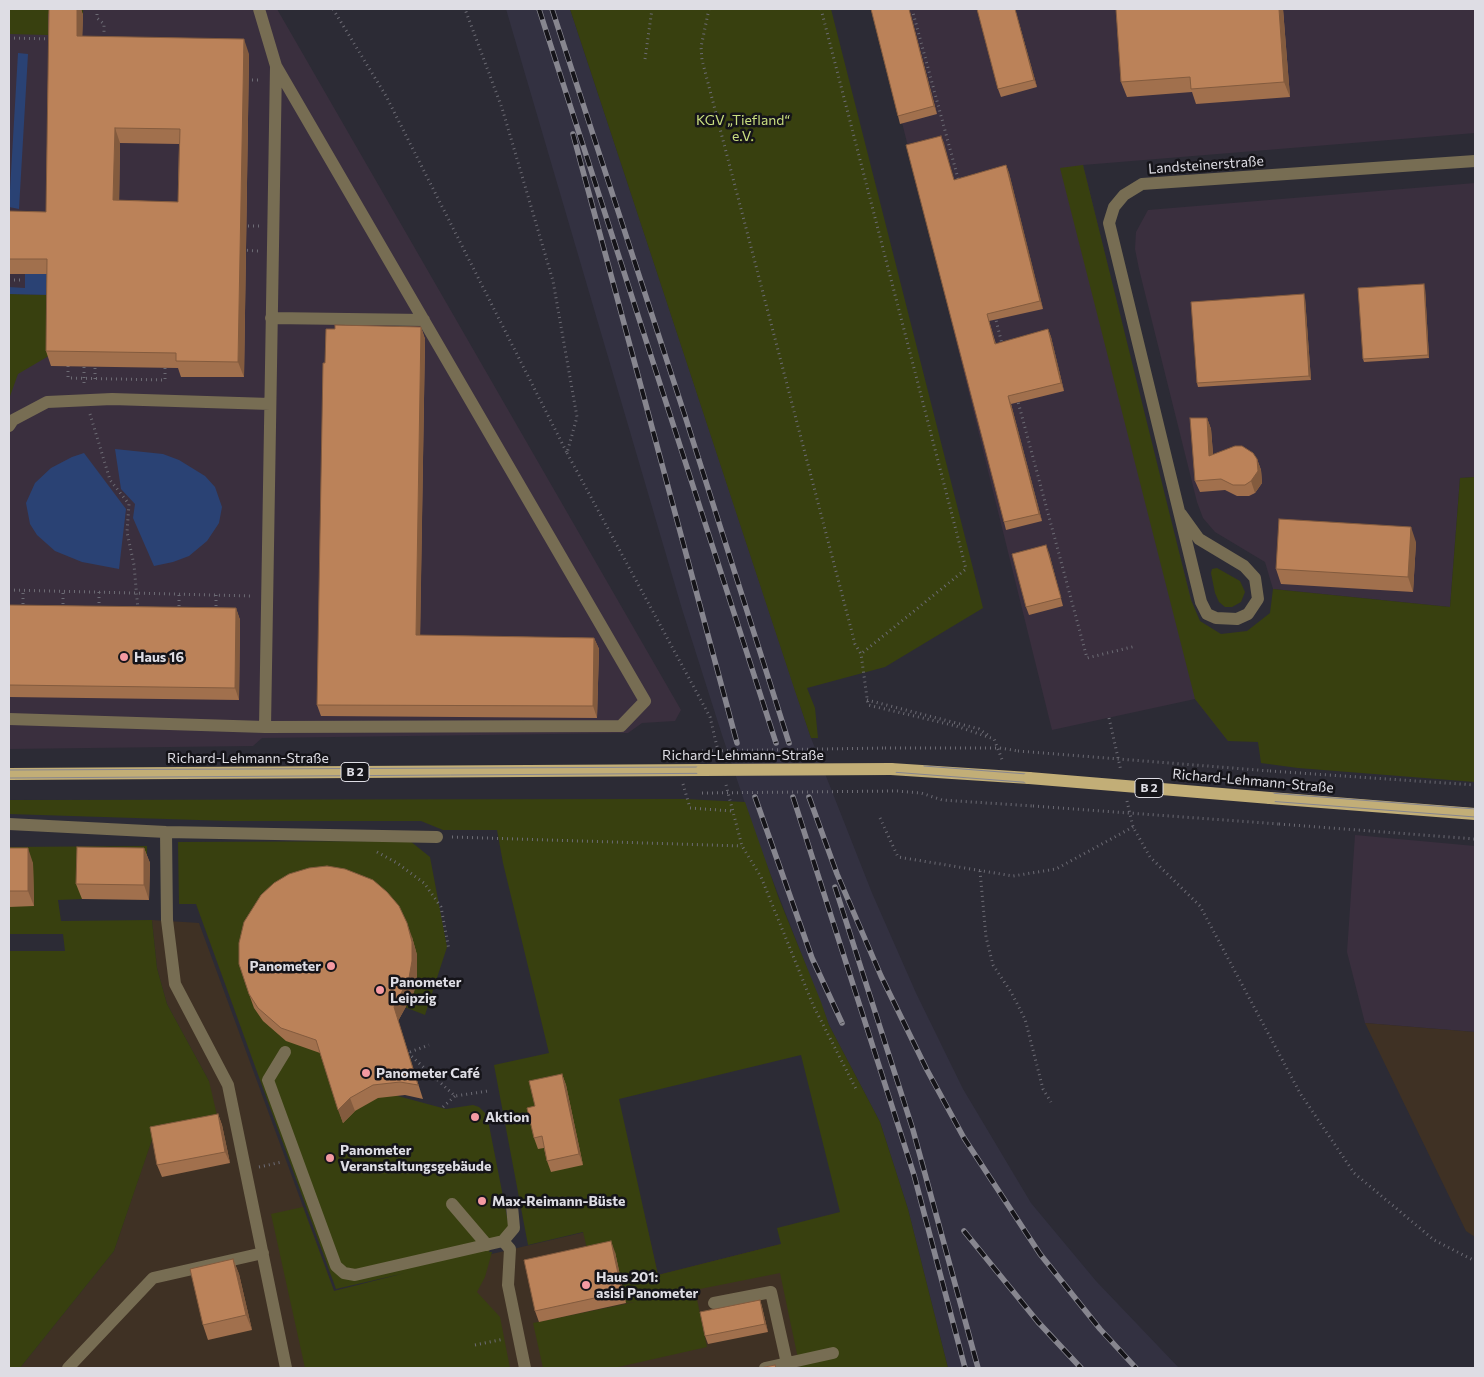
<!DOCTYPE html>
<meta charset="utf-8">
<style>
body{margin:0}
#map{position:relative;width:1484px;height:1377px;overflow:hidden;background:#2c2b35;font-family:Commissioner,sans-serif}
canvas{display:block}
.frame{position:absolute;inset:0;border:10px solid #dedde4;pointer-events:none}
</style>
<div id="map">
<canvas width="1484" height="1377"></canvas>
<div class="frame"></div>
</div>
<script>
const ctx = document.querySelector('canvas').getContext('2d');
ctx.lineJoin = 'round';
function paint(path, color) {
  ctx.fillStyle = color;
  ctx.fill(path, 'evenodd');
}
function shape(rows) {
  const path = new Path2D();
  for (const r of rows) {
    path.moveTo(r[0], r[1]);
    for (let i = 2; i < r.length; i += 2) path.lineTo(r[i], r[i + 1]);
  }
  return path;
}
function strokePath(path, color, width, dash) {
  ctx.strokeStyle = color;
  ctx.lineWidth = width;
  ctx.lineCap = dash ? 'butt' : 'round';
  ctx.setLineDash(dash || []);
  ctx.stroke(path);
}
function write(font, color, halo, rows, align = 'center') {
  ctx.font = font + ' Commissioner,sans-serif';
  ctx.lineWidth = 5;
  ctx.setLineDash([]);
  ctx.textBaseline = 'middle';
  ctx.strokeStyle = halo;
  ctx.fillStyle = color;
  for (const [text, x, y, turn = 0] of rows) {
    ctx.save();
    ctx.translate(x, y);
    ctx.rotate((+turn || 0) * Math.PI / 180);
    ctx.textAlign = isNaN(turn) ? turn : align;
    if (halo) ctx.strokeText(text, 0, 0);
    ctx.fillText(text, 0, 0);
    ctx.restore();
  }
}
paint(shape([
 [9,9,277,9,681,710,675,721,642,723,628,733,262,738,253,746,9,749],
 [874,9,1475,9,1475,133,1083,165,1167,507,1228,741,1195,699,1052,730],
 [1475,183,1475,477,1460,478,1450,607,1273,589,1265,562,1215,532,1203,518,1197,502,1139,269,1135,249,1136,232,1148,210],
 [1355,835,1475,846,1475,1032,1365,1023,1347,952]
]), '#3a2f3e');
paint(shape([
 [152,920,199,923,334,1291,645,1218,658,1275,781,1244,912,1368,20,1368,114,1251,153,1136,209,1081,167,1004,157,968],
 [1365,1023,1475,1032,1475,1237,1466,1231]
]), '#3f3124');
paint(shape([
 [506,9,570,9,811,738,872,893,916,993,963,1089,1031,1203,1096,1281,1179,1368,948,1368,908,1209,880,1122,829,1025,759,845,722,735,682,609]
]), '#333141');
paint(shape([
 [9,9,83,9,83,15,48,14,48,35,9,34],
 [570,9,831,9,983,608,885,667,807,688,815,708,818,738,811,738,795,691],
 [1083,165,1191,600,1200,621,1221,634,1247,631,1270,613,1273,589,1450,607,1460,478,1475,477,1475,782,1298,768,1261,763,1258,742,1228,741,1195,699,1060,168],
 [9,294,52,295,52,354,18,374,9,399],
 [1217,568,1240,581,1245,592,1241,602,1232,607,1225,607,1219,602,1215,593,1211,573,1212,569],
 [684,799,745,802,778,896,821,1002,829,1025,880,1122,908,1209,948,1368,800,1368,780,1273,695,1290,707,1347,614,1368,543,1368,533,1323,635,1302,626,1303,589,1257,583,1232,528,1245,494,1065,549,1053,503,863,497,830,443,830,421,821,229,821,9,814,9,800],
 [801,1055,840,1212,777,1228,781,1244,658,1275,619,1099],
 [410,841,430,857,447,947,425,1015,402,1006,335,1079,446,1109,473,1105,479,1107,487,1115,509,1227,492,1244,489,1252,492,1252,485,1277,477,1292,500,1317,510,1368,305,1368,271,1214,303,1207,334,1291,405,1273,336,1289,196,904,179,904,178,842],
 [147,846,147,863,82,899,58,900,61,921,152,920,157,968,167,1004,209,1081,219,1124,153,1137,114,1251,20,1368,9,1368,9,951,65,951,63,934,9,934,9,847]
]), '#38400f');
paint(shape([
 [18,53,28,54,19,209,9,207],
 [25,274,52,274,52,295,9,294,9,287,25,288],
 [115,449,163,454,179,460,205,476,215,487,222,507,219,523,207,541,189,556,173,562,154,566,133,518,135,504,121,489],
 [84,453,126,509,119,569,82,562,55,551,37,535,30,524,26,503,35,483,51,468,72,457]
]), '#2a4274');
strokePath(shape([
 [97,9,97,18,104,24,104,33],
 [333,9,386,96,567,453,577,417,553,281,502,108,465,9],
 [709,9,701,47,702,60,855,644,861,654,868,705,956,726,994,739,1003,762],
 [821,9,966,569,861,654],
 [912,9,959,182],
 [9,38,51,39],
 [645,59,652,9],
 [247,80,261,80],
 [243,226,259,226],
 [242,250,258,251],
 [9,280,23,280],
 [995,316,1002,344],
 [68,366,68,378,165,380,165,368],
 [84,367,84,386],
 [95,379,95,367],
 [1017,398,1087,658,1136,646],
 [90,414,110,480,129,504,127,532,134,565,138,610],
 [567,453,710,717,719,755],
 [9,590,253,596],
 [99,592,99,610],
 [216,595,216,611],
 [23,609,23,590],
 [63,609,63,591],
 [179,611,179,594],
 [867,700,979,729,988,735],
 [1109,718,1121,771],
 [885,748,1000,748,1018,751],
 [1270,771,1475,785],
 [683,784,690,808,732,811],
 [726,785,742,846,761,877,813,1005,856,1089],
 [897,791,921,793,942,800,1033,806],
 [1127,801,1133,827,1150,857,1200,906,1300,1093,1354,1173,1434,1240,1475,1261],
 [880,818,898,857,1013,876,1056,869,1133,827],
 [1279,824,1475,839],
 [452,837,742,846],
 [377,852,397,863,424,883,441,907,449,950],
 [980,871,986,937,993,965,1011,992,1025,1019,1043,1089,1051,1102],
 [410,1052,429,1045],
 [408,1053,455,1096,488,1091],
 [443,1107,455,1096],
 [259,1167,282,1162],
 [475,1345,504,1339]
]), '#6c6b74', 3, [1, 4]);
strokePath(shape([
 [259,9,276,66,645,701,621,726,265,727],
 [271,318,424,320],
 [9,426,13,420,47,402,112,399,270,404],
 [1181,514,1199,539,1244,566,1255,578,1258,599,1248,614,1237,619,1216,618,1207,614,1201,602,1109,223,1114,207,1124,195,1142,184,1475,161],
 [9,719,265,727,276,66],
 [9,824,166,832,437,837],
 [166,832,167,920,175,984,228,1085,286,1368],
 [285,1052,268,1080,336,1266,344,1273,355,1275,503,1241],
 [452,1204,487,1245],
 [512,1206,514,1228,503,1241,510,1249,508,1285,525,1368],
 [714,1303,771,1292,788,1368],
 [68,1368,153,1278,263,1253],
 [765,1368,833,1353]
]), '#776d53', 12);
strokePath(shape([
 [891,769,1029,778],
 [9,774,702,770],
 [1270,798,1475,814]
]), '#c2ae77', 12);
strokePath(shape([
 [924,766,1475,809],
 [9,770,707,767],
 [9,778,892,772,1475,817]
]), '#87868f', 1);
const rail = shape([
 [539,9,776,743],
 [552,9,685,416,789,743],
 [573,134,737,743],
 [755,797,812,958,842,1023],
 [793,797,914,1175,965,1368],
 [809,797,837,874,881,976,927,1070,964,1138,1040,1254,1100,1329,1136,1368],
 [835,887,913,1130,978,1368],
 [964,1231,1038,1322,1081,1368]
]);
strokePath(rail, '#87868f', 5.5);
strokePath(rail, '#151419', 4, [11]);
strokePath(shape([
 [702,751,885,748],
 [1018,751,1270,771],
 [702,793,897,791],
 [1033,806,1279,824]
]), '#6c6b74', 3, [1, 4]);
strokePath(shape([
 [702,770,891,769],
 [1029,778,1270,798]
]), '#c2ae77', 12);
paint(shape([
 [49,9,81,9,83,15,82,36,249,54,244,377,181,377,178,368,51,366,46,351,47,274,9,274,9,211,46,212],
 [120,143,179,144,178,202,119,200],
 [871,9,909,9,937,114,900,124,898,116],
 [977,9,1015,9,1037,87,1001,97,998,89],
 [1116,9,1283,9,1290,97,1196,104,1192,92,1127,97,1121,82],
 [941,136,954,180,1006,165,1009,173,1043,309,989,321,996,344,1048,329,1051,337,1064,391,1011,404,1042,521,1006,530,1004,522],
 [1425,288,1429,358,1364,362,1363,359],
 [1305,298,1311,380,1198,387,1197,383],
 [421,327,425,339,420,635,594,638,599,649,597,718,321,716,317,705,325,363,335,329],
 [1207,418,1211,429,1213,454,1257,459,1261,470,1262,483,1255,493,1249,496,1237,496,1225,490,1200,492,1195,481],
 [1416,542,1413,592,1281,584,1276,569],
 [1049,553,1063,606,1029,615,1026,607],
 [9,605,236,608,240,620,239,700,9,697],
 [9,848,33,863,34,906,9,907],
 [144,848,150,863,149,900,82,899,76,884],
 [412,937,417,955,417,975,414,992,398,1021,423,1099,405,1095,378,1098,355,1111,343,1123,320,1053,286,1041,263,1021,254,1008,249,994],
 [562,1074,566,1085,583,1165,551,1172,547,1161,544,1148,538,1149,534,1138,535,1106],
 [218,1114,222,1125,230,1163,162,1177,157,1165],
 [615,1252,626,1303,539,1322,535,1311],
 [233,1259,239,1274,252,1330,208,1340,203,1325],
 [760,1300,762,1307,768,1332,708,1344,705,1336]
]), '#a1704d');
paint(shape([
 [77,9,81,9,83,15,82,51,77,36],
 [909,9,937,114,934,106],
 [1015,9,1037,87,1034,80],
 [1279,9,1283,9,1290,97,1284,82],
 [244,39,249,54,244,377,238,362],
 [115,128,120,143,119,215,113,200],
 [941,136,944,143,956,188,954,180],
 [1006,165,1009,173,1043,309,1040,301],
 [1424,284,1425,288,1429,358,1428,355],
 [1304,294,1305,298,1311,380,1309,376],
 [421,327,425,339,420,646,416,635],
 [1048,329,1051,337,1064,391,1061,383],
 [1008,396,1011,404,1042,521,1039,514],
 [1207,418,1211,429,1214,467,1209,456],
 [1257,459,1261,470,1262,483,1255,493,1251,481],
 [1411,527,1416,542,1413,592,1408,577],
 [1046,545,1049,553,1063,606,1061,598],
 [236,608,240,620,239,700,235,688],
 [594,638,599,649,597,718,593,706],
 [28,848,33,863,34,906,28,891],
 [144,848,150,863,149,900,144,885],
 [407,923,412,937,417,955,417,975,414,992,398,1021,423,1099,394,1007],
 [562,1074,566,1085,583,1165,579,1154],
 [350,1098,355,1111,343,1123,338,1110],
 [218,1114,222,1125,230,1163,225,1152],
 [611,1241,615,1252,626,1303,622,1292],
 [233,1259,239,1274,252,1330,246,1315],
 [760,1300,762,1307,768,1332,765,1324]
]), '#835b3e');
const building = shape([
 [49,9,77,9,77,36,244,39,238,362,176,361,176,353,46,351,47,259,9,259,9,211,46,212,49,9],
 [115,128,180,129,178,202,113,200,115,128],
 [871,9,909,9,934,106,898,116,871,9],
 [977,9,1015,9,1034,80,998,89,977,9],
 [1116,9,1279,9,1284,82,1191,89,1190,77,1121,82,1116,9],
 [941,136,954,180,1006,165,1040,301,987,314,995,344,1048,329,1061,383,1008,396,1039,514,1004,522,906,145,941,136],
 [1424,284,1428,355,1363,359,1358,288,1424,284],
 [1304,294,1309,376,1197,383,1191,302,1304,294],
 [335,325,421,327,416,635,594,638,593,706,317,705,323,363,325,363,326,329,335,329,335,325],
 [1190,418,1207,418,1209,456,1235,446,1242,446,1253,453,1257,459,1258,471,1251,481,1245,485,1233,485,1221,479,1195,481,1190,418],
 [1279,519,1411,527,1408,577,1276,569,1279,519],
 [1046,545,1061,598,1026,607,1012,554,1046,545],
 [9,605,236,608,235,688,9,685,9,605],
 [77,847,144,848,144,885,76,884,77,847],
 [9,848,28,848,28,891,9,891,9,848],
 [327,866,345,869,373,880,387,892,399,906,407,923,412,942,412,961,409,978,394,1007,418,1085,400,1082,373,1085,350,1098,338,1110,316,1040,281,1028,258,1008,249,994,239,964,239,943,244,922,261,895,274,883,289,874,309,868,327,866],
 [562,1074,579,1154,547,1161,542,1136,534,1138,527,1108,535,1106,529,1081,562,1074],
 [218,1114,225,1152,157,1165,150,1127,218,1114],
 [611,1241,622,1292,535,1311,524,1260,611,1241],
 [233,1259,246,1315,203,1325,190,1269,233,1259],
 [760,1300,765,1324,705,1336,700,1312,760,1300],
 [775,1365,776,1368,760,1368,775,1365]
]);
paint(building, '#bb8259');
strokePath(building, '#835b3e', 1);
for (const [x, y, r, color] of [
 [124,657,5,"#f49aa2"],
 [331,966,5,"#f49aa2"],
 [380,990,5,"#f49aa2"],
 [366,1073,5,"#f49aa2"],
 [475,1117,5,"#f49aa2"],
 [330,1158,5,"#f49aa2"],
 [482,1201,5,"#f49aa2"],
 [586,1285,5,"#f49aa2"]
]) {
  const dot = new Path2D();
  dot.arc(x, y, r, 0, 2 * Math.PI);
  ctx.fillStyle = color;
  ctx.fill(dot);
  strokePath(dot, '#151419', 2);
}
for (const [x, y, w] of [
 [355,772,28],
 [1149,788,28]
]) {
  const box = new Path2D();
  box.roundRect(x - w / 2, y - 9.5, w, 19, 4);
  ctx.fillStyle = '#151419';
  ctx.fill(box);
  strokePath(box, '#dedde4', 1);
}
write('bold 12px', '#dedde4', null, [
 ["B 2",355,772],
 ["B 2",1149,788]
]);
write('14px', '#cade80', '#151419', [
 ["KGV „Tiefland“",743,120],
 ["e.V.",743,136]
]);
write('14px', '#dedde4', '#151419', [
 ["Landsteinerstraße",1206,165,-4],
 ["Richard-Lehmann-Straße",743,755],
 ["Richard-Lehmann-Straße",248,758],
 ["Richard-Lehmann-Straße",1253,781,5]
]);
write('bold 14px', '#dedde4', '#151419', [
 ["Haus 16",134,657],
 ["Panometer",321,966,"right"],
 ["Panometer",390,982],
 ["Leipzig",390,998],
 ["Panometer Café",376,1073],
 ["Aktion",485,1117],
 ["Panometer",340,1150],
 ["Veranstaltungsgebäude",340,1166],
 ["Max-Reimann-Büste",492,1201],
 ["Haus 201:",596,1277],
 ["asisi Panometer",596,1293]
], 'left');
</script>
